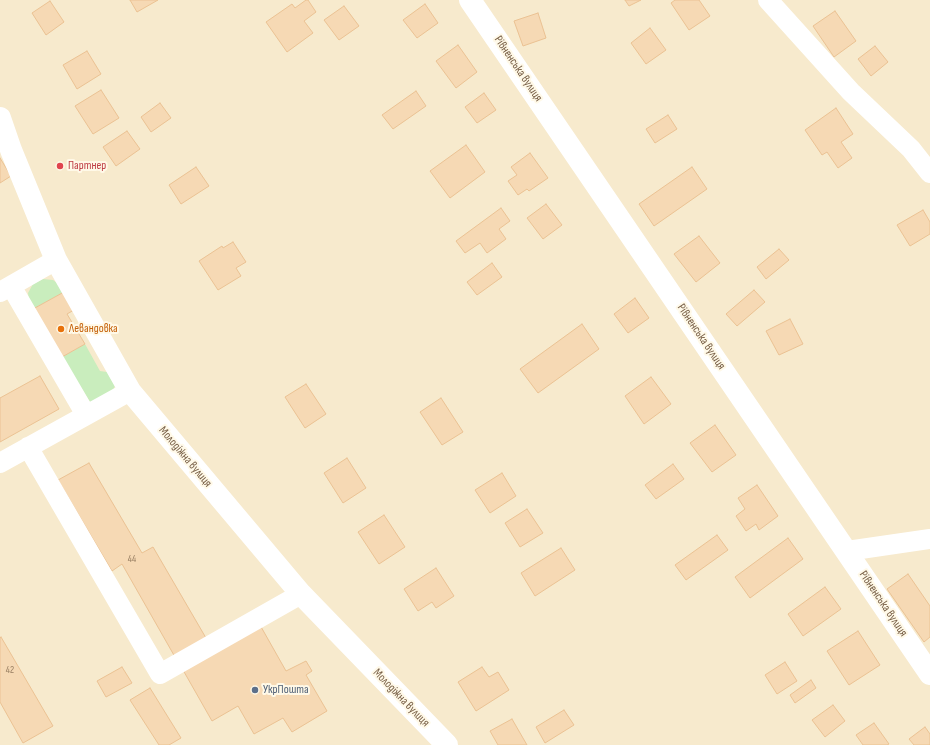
<!DOCTYPE html>
<meta charset="utf-8">
<style>
body{margin:0}
canvas{display:block;background:#fef7df}
</style>
<canvas width="930" height="745"></canvas>
<script>
const ctx = document.querySelector('canvas').getContext('2d');
ctx.lineJoin = 'round';
function paint(path, color) {
  ctx.fillStyle = color;
  ctx.fill(path, 'evenodd');
}
function shape(rows) {
  const path = new Path2D();
  for (const r of rows) {
    path.moveTo(r[0], r[1]);
    for (let i = 2; i < r.length; i += 2) path.lineTo(r[i], r[i + 1]);
  }
  return path;
}
function strokePath(path, color, width, dash) {
  ctx.strokeStyle = color;
  ctx.lineWidth = width;
  ctx.lineCap = dash ? 'butt' : 'round';
  ctx.setLineDash(dash || []);
  ctx.stroke(path);
}
function write(font, color, halo, rows, align = 'center') {
  ctx.font = font + ' "Sofia Sans Condensed",sans-serif';
  ctx.lineWidth = 4;
  ctx.setLineDash([]);
  ctx.textBaseline = 'middle';
  ctx.strokeStyle = halo;
  ctx.fillStyle = color;
  for (const [text, x, y, turn = 0] of rows) {
    ctx.save();
    ctx.translate(x, y);
    ctx.rotate((+turn || 0) * Math.PI / 180);
    ctx.textAlign = isNaN(turn) ? turn : align;
    if (halo) ctx.strokeText(text, 0, 0);
    ctx.fillText(text, 0, 0);
    ctx.restore();
  }
}
paint(shape([
 [0,0,930,0,930,745,0,745]
]), '#f7eacd');
paint(shape([
 [43,279,53,280,60,285,64,292,33,309,29,302,28,293,33,284],
 [85,344,100,371,107,372,115,386,111,394,90,402,62,357]
]), '#c9edbd');
const building = shape([
 [130,0,158,0,137,12,130,0],
 [306,0,308,0,316,12,304,21,313,33,287,52,266,22,292,4,295,8,306,0],
 [625,0,641,0,629,6,625,0],
 [675,0,699,0,710,16,689,30,671,3,675,0],
 [50,1,64,22,46,35,32,13,50,1],
 [425,4,438,23,417,38,403,20,425,4],
 [344,6,359,26,339,40,324,20,344,6],
 [835,11,856,41,834,57,813,26,835,11],
 [538,13,546,38,523,46,514,21,538,13],
 [650,28,666,50,646,64,631,43,650,28],
 [458,45,477,72,456,88,436,61,458,45],
 [875,46,888,62,871,76,858,59,875,46],
 [87,51,101,74,77,89,63,65,87,51],
 [101,90,119,118,93,134,75,106,101,90],
 [416,91,426,106,393,129,382,115,416,91],
 [484,93,496,110,477,123,465,107,484,93],
 [160,103,171,118,151,132,141,117,160,103],
 [836,108,853,134,841,142,852,158,838,168,827,152,822,155,805,130,836,108],
 [668,115,677,129,655,143,646,129,668,115],
 [127,131,140,149,116,166,103,147,127,131],
 [466,145,485,172,450,198,430,171,466,145],
 [530,153,548,178,529,191,527,189,518,195,508,181,517,175,511,167,530,153],
 [0,158,11,176,0,183,0,158],
 [196,167,209,186,181,204,169,185,196,167],
 [692,167,707,189,654,226,639,204,692,167],
 [546,204,562,225,543,239,527,218,546,204],
 [501,208,510,221,499,229,506,239,487,253,480,243,465,253,456,241,501,208],
 [923,210,930,222,930,234,910,246,897,225,923,210],
 [699,236,720,263,696,282,674,254,699,236],
 [233,242,246,262,236,268,241,276,218,290,199,261,222,246,223,248,233,242],
 [779,249,789,260,766,279,757,267,779,249],
 [492,263,502,277,477,295,467,282,492,263],
 [754,290,765,302,737,326,726,314,754,290],
 [64,292,74,310,67,314,85,344,62,357,33,309,64,292],
 [635,298,649,318,628,333,614,314,635,298],
 [790,319,803,344,779,355,766,331,790,319],
 [582,324,599,349,538,393,520,369,582,324],
 [40,376,59,409,0,442,0,398,40,376],
 [651,377,671,404,644,424,625,396,651,377],
 [306,384,326,414,305,428,285,397,306,384],
 [441,398,463,432,442,445,420,412,441,398],
 [715,425,736,455,712,472,690,443,715,425],
 [347,458,366,488,343,503,324,473,347,458],
 [89,463,142,553,153,547,206,638,175,657,122,564,112,571,58,480,89,463],
 [673,464,684,479,656,499,645,485,673,464],
 [502,473,516,496,490,513,475,490,502,473],
 [757,485,778,516,759,530,756,524,746,531,736,516,745,509,738,498,757,485],
 [527,509,543,533,520,547,505,523,527,509],
 [384,515,405,547,379,564,358,532,384,515],
 [717,535,728,550,686,580,675,565,717,535],
 [788,538,803,559,750,598,735,577,788,538],
 [561,548,575,570,535,596,521,573,561,548],
 [436,568,454,596,436,608,432,602,418,611,404,589,436,568],
 [908,574,930,606,930,637,924,642,887,589,908,574],
 [825,587,841,609,803,636,788,614,825,587],
 [260,625,286,671,306,661,312,671,306,675,327,711,292,732,283,718,254,734,238,706,212,721,183,670,260,625],
 [858,631,880,665,849,685,827,651,858,631],
 [1,637,53,726,23,743,0,702,0,638,1,637],
 [785,662,797,681,777,694,765,675,785,662],
 [122,667,132,683,106,697,97,681,122,667],
 [482,667,489,677,498,672,509,690,476,711,458,682,482,667],
 [811,680,816,688,795,703,790,695,811,680],
 [150,688,181,738,169,745,159,745,130,700,150,688],
 [833,705,845,721,825,737,812,720,833,705],
 [564,710,574,725,545,743,536,727,564,710],
 [512,719,527,745,498,745,490,731,512,719],
 [874,723,889,744,887,745,863,745,856,735,874,723],
 [925,727,930,734,930,745,914,745,909,739,925,727]
]);
paint(building, '#f6d9b4');
strokePath(building, '#ebc293', 1);
strokePath(shape([
 [768,0,851,92,911,149,930,173],
 [11,286,86,415],
 [0,292,56,260],
 [28,447,160,674,301,594],
 [0,463,130,391],
 [847,551,930,539]
]), '#fff', 20);
strokePath(shape([
 [0,118,11,150,56,260,130,391,301,594,447,745]
]), '#fff', 22);
strokePath(shape([
 [470,0,930,674]
]), '#fff', 22);
for (const [x, y, r, color] of [
 [60,166,4,"#e0444e"],
 [61,329,4,"#e8710a"],
 [255,690,4,"#5c6f8a"]
]) {
  const dot = new Path2D();
  dot.arc(x, y, r, 0, 2 * Math.PI);
  ctx.fillStyle = color;
  ctx.fill(dot);
  strokePath(dot, '#fff9e8', 1.5);
}
write('10px', '#977d61', null, [
 ["44",132,559],
 ["42",10,670]
]);
write('12px', '#775e45', '#fff9e8', [
 ["Рівненська вулиця",518,69,56],
 ["Рівненська вулиця",701,337,56],
 ["Молодіжна вулиця",185,457,50],
 ["Рівненська вулиця",883,604,56],
 ["Молодіжна вулиця",401,698,46]
]);
write('12px', '#be3a42', '#fff9e8', [
 ["Партнер",68,166]
], 'left');
write('12px', '#c56008', '#fff9e8', [
 ["Левандовка",69,329]
], 'left');
write('12px', '#4e5e75', '#fff9e8', [
 ["УкрПошта",263,690]
], 'left');
</script>
